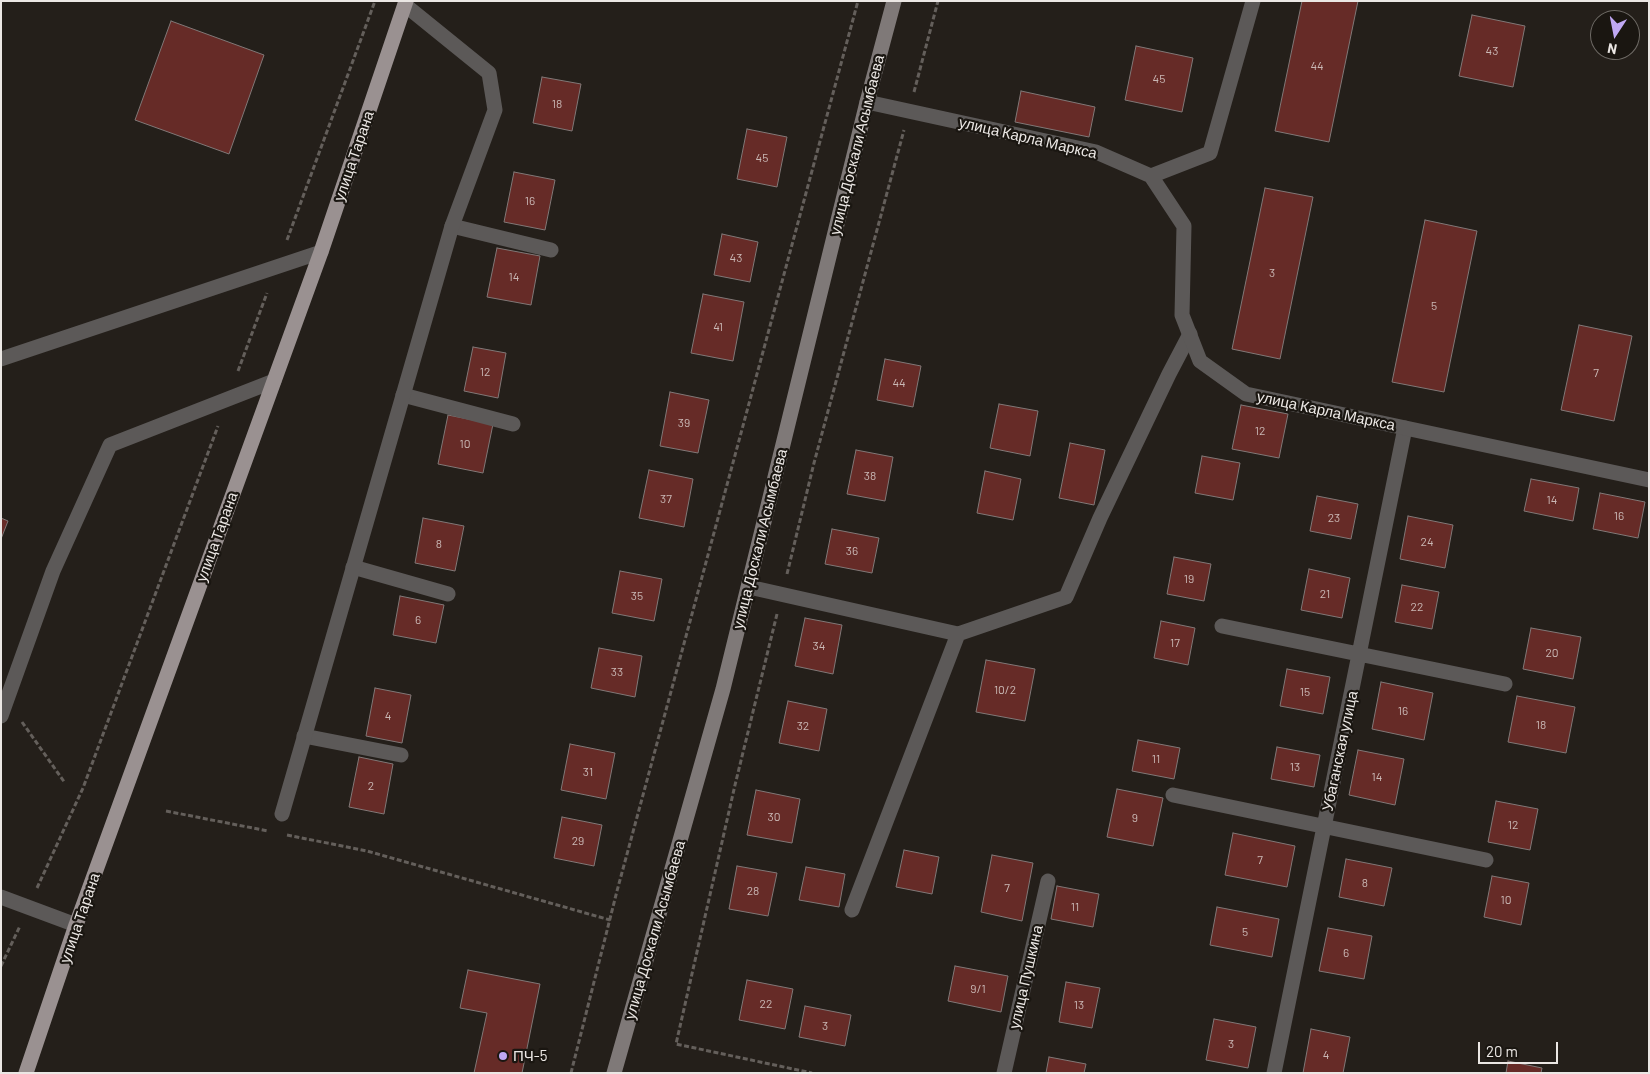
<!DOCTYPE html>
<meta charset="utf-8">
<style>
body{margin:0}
#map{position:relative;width:1650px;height:1074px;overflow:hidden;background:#241f1a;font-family:Barlow,sans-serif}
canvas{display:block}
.frame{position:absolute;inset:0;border:2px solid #ebe7e4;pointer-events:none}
.north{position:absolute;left:1590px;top:10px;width:50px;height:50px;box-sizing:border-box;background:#1a1611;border:1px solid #6e6a65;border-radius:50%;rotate:191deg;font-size:14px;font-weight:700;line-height:20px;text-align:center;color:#ebe7e4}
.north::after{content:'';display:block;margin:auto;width:18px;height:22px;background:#c0a8f4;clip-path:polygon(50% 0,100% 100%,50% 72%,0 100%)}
.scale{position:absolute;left:1478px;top:1042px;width:80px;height:22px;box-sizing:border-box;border:2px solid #ebe7e4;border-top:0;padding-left:6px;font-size:15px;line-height:18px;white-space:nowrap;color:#ebe7e4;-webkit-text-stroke:4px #1a1611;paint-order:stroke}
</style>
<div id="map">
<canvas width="1650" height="1074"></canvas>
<div class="frame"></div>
<div class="north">N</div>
<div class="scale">20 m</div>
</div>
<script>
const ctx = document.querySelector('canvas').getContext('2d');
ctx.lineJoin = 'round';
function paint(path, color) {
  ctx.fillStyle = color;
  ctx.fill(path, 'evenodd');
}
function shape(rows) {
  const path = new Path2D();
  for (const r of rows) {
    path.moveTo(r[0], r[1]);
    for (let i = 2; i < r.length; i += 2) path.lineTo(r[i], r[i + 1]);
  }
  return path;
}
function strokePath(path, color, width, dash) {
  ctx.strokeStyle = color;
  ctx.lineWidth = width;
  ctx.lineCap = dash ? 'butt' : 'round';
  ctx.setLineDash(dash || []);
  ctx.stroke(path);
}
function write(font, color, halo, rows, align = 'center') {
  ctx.font = font + ' Barlow,sans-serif';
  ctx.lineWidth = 4.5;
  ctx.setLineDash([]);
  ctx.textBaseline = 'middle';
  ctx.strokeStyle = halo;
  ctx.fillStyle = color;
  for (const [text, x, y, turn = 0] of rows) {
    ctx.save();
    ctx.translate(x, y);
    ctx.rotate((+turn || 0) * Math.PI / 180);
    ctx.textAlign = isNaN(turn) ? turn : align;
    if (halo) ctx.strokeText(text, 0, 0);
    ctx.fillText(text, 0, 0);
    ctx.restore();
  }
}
const building = shape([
 [1302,1,1358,1,1329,142,1275,131,1302,1],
 [1472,15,1525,26,1513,87,1459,76,1472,15],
 [171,21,264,55,229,154,135,120,171,21],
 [1136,46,1193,58,1182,112,1125,100,1136,46],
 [542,77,581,84,572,131,533,123,542,77],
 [1021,91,1095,107,1089,137,1015,122,1021,91],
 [747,129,787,137,777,187,737,179,747,129],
 [514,172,555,180,545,230,504,222,514,172],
 [1265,188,1313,197,1280,359,1232,349,1265,188],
 [1425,220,1477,231,1444,392,1392,382,1425,220],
 [722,234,758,242,750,282,714,275,722,234],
 [497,248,540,256,531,305,487,297,497,248],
 [703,294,744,302,733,361,691,353,703,294],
 [1579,325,1632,336,1614,421,1561,410,1579,325],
 [473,347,506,353,498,398,464,391,473,347],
 [885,359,921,366,913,407,877,400,885,359],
 [670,392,709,400,698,453,660,446,670,392],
 [999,404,1038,411,1030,456,990,448,999,404],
 [1241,405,1288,414,1279,458,1232,449,1241,405],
 [448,415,493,424,483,473,438,464,448,415],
 [1070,443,1105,450,1094,505,1059,498,1070,443],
 [856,450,893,457,885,501,847,494,856,450],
 [1202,456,1240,463,1233,500,1195,493,1202,456],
 [649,470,693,479,684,527,639,518,649,470],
 [985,471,1021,479,1013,520,977,513,985,471],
 [1531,479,1579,488,1573,521,1524,511,1531,479],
 [1600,493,1645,502,1638,538,1593,529,1600,493],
 [1317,496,1358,504,1351,539,1310,531,1317,496],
 [1408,516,1453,525,1445,568,1400,559,1408,516],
 [1,518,8,521,1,539,1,518],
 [423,518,464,526,455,571,415,563,423,518],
 [832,529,879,538,872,573,825,564,832,529],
 [1174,557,1211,564,1204,601,1167,594,1174,557],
 [1309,569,1350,578,1342,618,1301,610,1309,569],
 [620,571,662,579,654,621,612,613,620,571],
 [1402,585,1439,592,1432,629,1395,622,1402,585],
 [400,596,444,605,436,643,393,635,400,596],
 [805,618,842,625,833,674,795,666,805,618],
 [1161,621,1195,628,1188,665,1154,658,1161,621],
 [1531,628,1581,637,1573,679,1523,669,1531,628],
 [599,648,642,656,635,697,591,688,599,648],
 [986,660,1035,669,1025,721,976,712,986,660],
 [1287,669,1330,677,1323,714,1280,706,1287,669],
 [1381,682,1433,693,1424,740,1372,729,1381,682],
 [375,688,411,695,402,743,366,736,375,688],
 [1517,696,1575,707,1566,753,1508,742,1517,696],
 [788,701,827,709,819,751,779,743,788,701],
 [1138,740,1180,748,1174,779,1132,771,1138,740],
 [570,744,615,753,606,799,561,790,570,744],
 [1277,747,1320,755,1314,787,1271,779,1277,747],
 [1358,750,1404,759,1395,805,1349,795,1358,750],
 [359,757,393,764,384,814,349,807,359,757],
 [1117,789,1163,798,1153,846,1107,837,1117,789],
 [756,790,800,799,792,843,747,835,756,790],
 [1496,801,1538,809,1530,850,1488,842,1496,801],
 [562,817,602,825,594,866,554,858,562,817],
 [1233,833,1295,846,1287,887,1225,875,1233,833],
 [904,850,939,857,932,894,896,887,904,850],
 [992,855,1033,863,1022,921,981,912,992,855],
 [1346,859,1392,868,1384,906,1339,897,1346,859],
 [737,866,777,873,768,916,729,909,737,866],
 [806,867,845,874,839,907,799,900,806,867],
 [1492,876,1529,883,1521,925,1484,917,1492,876],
 [1057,886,1099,894,1093,927,1051,919,1057,886],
 [1217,907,1279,919,1272,957,1210,945,1217,907],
 [1328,928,1372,936,1364,979,1319,971,1328,928],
 [955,966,1008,976,1001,1012,948,1001,955,966],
 [468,970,540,984,522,1073,474,1073,487,1013,460,1008,468,970],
 [747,980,793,989,785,1029,739,1020,747,980],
 [1066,982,1100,988,1092,1028,1059,1022,1066,982],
 [805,1006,851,1015,845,1046,799,1037,805,1006],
 [1214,1019,1256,1027,1248,1068,1206,1060,1214,1019],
 [1311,1029,1350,1037,1343,1073,1303,1073,1311,1029],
 [1049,1057,1086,1064,1084,1073,1046,1073,1049,1057],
 [1508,1061,1542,1068,1541,1073,1506,1073,1508,1061]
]);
paint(building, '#662b27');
strokePath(building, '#817877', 1);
strokePath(shape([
 [914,92,938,1],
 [287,240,375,1],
 [238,371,267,293],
 [787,574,814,463,904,130],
 [777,614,735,785,676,1044,812,1073],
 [22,722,65,783],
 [166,811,268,831],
 [287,835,367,851,610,920],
 [37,888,83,788,218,426],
 [1,966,20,926],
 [571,1073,617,891,858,1]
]), '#645f5b', 3, [5, 2.5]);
strokePath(shape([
 [452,226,551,250],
 [1,359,321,252],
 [403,395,513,424],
 [353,567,448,594],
 [749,587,958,634],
 [1222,626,1505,684],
 [1,716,53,571,110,445,274,381],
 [304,736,401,755],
 [1173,795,1486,860],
 [852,910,958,634,1066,597,1100,518,1169,374,1190,334],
 [1004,1073,1048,881],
 [1274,1073,1405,428]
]), '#5c5958', 15);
strokePath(shape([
 [867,102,1096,152,1151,176,1184,226,1182,315,1200,361,1246,394,1649,480],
 [1151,176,1210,153,1253,1],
 [282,814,452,226,495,110,489,73,405,5],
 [1,897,76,925]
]), '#5c5958', 15);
strokePath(shape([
 [614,1073,723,689,867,102,894,1]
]), '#7f7978', 15);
strokePath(shape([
 [26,1073,76,925,321,252,406,1]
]), '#9a9191', 15);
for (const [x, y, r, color] of [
 [503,1056,5,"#c0a8f4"]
]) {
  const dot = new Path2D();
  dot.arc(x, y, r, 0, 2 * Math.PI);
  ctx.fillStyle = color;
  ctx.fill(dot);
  strokePath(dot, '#1a1611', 2);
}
write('12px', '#cab8b5', null, [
 ["43",1492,51],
 ["44",1317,66],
 ["45",1159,79],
 ["18",557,104],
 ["45",762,158],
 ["16",530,201],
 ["43",736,258],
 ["3",1272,273],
 ["14",514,277],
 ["5",1434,306],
 ["41",718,327],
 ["12",485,372],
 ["7",1596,373],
 ["44",899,383],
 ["39",684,423],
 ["12",1260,431],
 ["10",465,444],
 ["38",870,476],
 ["37",666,499],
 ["14",1552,500],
 ["16",1619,516],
 ["23",1334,518],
 ["24",1427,542],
 ["8",439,544],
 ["36",852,551],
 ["19",1189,579],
 ["21",1325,594],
 ["35",637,596],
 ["22",1417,607],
 ["6",418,620],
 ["17",1175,643],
 ["34",819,646],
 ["20",1552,653],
 ["33",617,672],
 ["10/2",1005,690],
 ["15",1305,692],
 ["16",1403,711],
 ["4",388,716],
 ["18",1541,725],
 ["32",803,726],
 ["11",1156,759],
 ["13",1295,767],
 ["31",588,772],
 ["14",1377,777],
 ["2",371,786],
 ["30",774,817],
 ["9",1135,818],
 ["12",1513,825],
 ["29",578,841],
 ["7",1260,860],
 ["8",1365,883],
 ["7",1007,888],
 ["28",753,891],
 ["10",1506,900],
 ["11",1075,907],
 ["5",1245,932],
 ["6",1346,953],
 ["9/1",978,989],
 ["22",766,1004],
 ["13",1079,1005],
 ["3",825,1026],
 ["3",1231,1044],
 ["4",1326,1055]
]);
write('15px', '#ebe7e4', '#1a1611', [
 ["улица Карла Маркса",1028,138,13],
 ["улица Доскали Асымбаева",857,145,-76],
 ["улица Тарана",354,156,-71],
 ["улица Карла Маркса",1326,411,12],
 ["улица Тарана",217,537,-70],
 ["улица Доскали Асымбаева",760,539,-76],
 ["Убаганская улица",1340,751,-78],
 ["улица Тарана",80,918,-71],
 ["улица Доскали Асымбаева",655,930,-74],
 ["улица Пушкина",1026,977,-77]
]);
write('15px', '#ebe7e4', '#1a1611', [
 ["ПЧ-5",513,1056]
], 'left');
</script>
